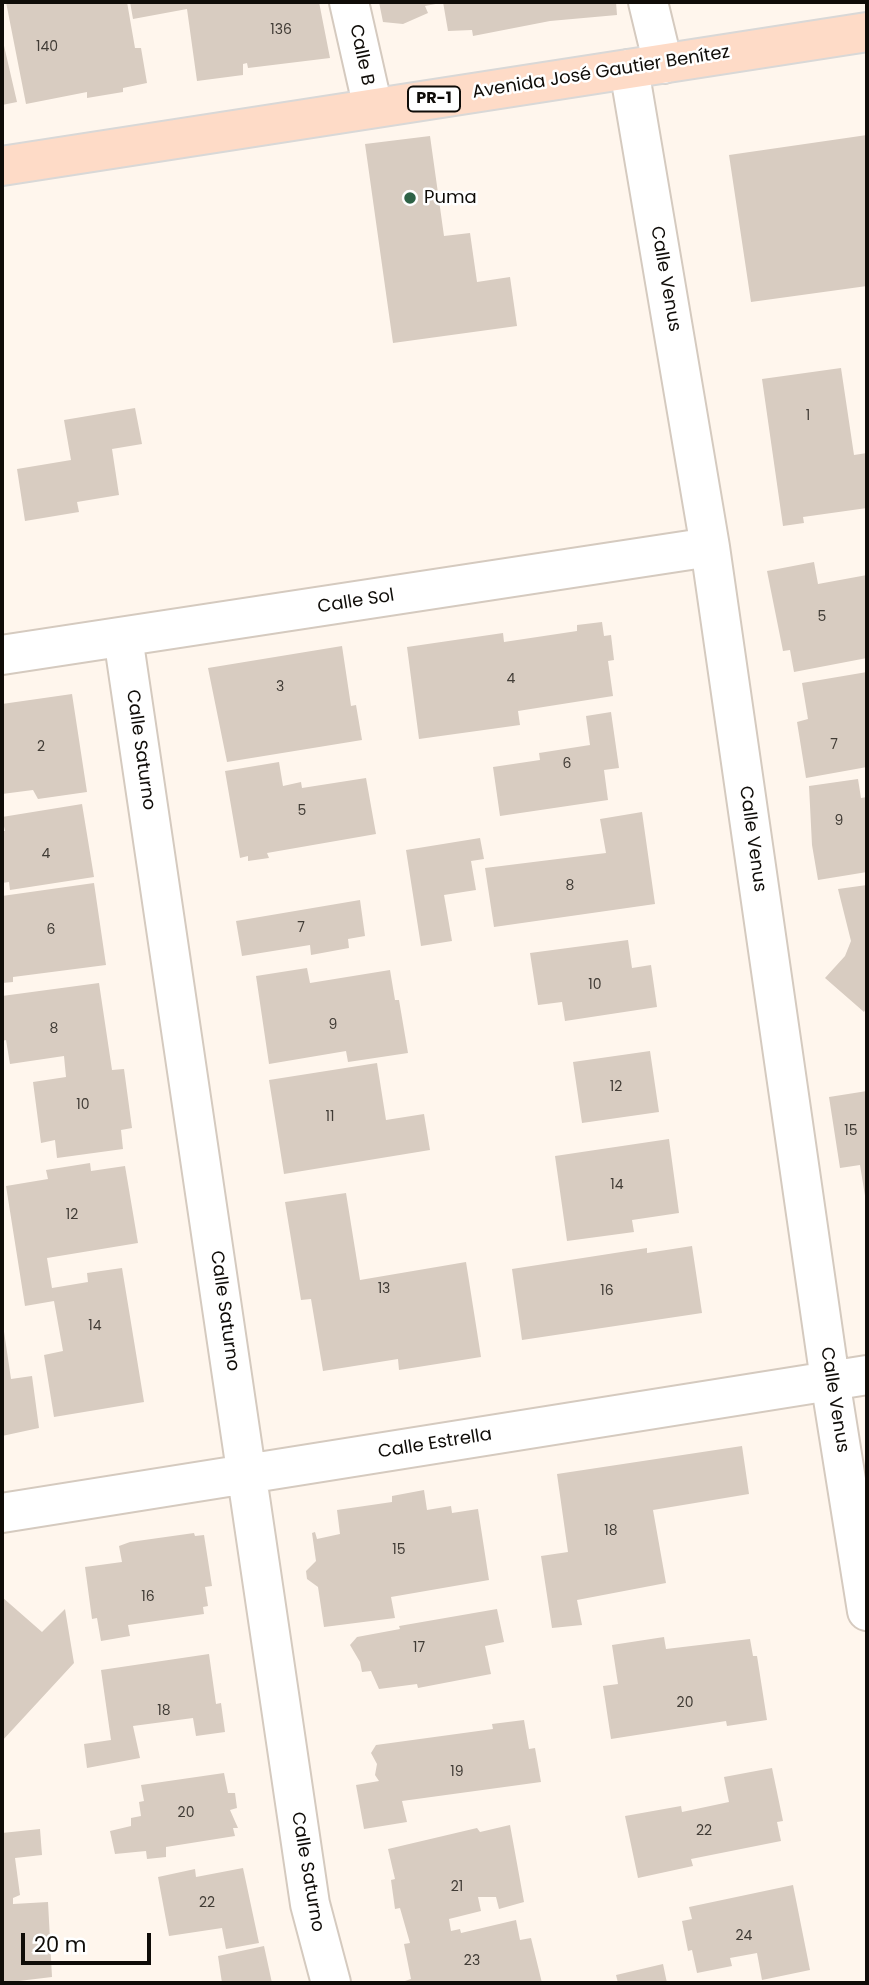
<!DOCTYPE html>
<meta charset="utf-8">
<style>
body{margin:0}
#map{position:relative;width:869px;height:1985px;overflow:hidden;background:#fff6ed;font-family:Poppins,sans-serif}
canvas{display:block}
.frame{position:absolute;inset:0;border:4px solid #0f0c08;pointer-events:none}
.scale{position:absolute;left:21px;top:1933px;width:130px;height:32px;box-sizing:border-box;border:4px solid #0f0c08;border-top:0;padding-left:9px;font-size:21px;line-height:24px;white-space:nowrap;color:#0f0c08;-webkit-text-stroke:5px #fff;paint-order:stroke}
</style>
<div id="map">
<canvas width="869" height="1985"></canvas>
<div class="frame"></div>
<div class="scale">20 m</div>
</div>
<script>
const ctx = document.querySelector('canvas').getContext('2d');
ctx.lineJoin = 'round';
function paint(path, color) {
  ctx.fillStyle = color;
  ctx.fill(path, 'evenodd');
}
function shape(rows) {
  const path = new Path2D();
  for (const r of rows) {
    path.moveTo(r[0], r[1]);
    for (let i = 2; i < r.length; i += 2) path.lineTo(r[i], r[i + 1]);
  }
  return path;
}
function strokePath(path, color, width, dash) {
  ctx.strokeStyle = color;
  ctx.lineWidth = width;
  ctx.lineCap = dash ? 'butt' : 'round';
  ctx.setLineDash(dash || []);
  ctx.stroke(path);
}
function write(font, color, halo, rows, align = 'center') {
  ctx.font = font + ' Poppins,sans-serif';
  ctx.lineWidth = 5;
  ctx.setLineDash([]);
  ctx.textBaseline = 'middle';
  ctx.strokeStyle = halo;
  ctx.fillStyle = color;
  for (const [text, x, y, turn = 0] of rows) {
    ctx.save();
    ctx.translate(x, y);
    ctx.rotate((+turn || 0) * Math.PI / 180);
    ctx.textAlign = isNaN(turn) ? turn : align;
    if (halo) ctx.strokeText(text, 0, 0);
    ctx.fillText(text, 0, 0);
    ctx.restore();
  }
}
paint(shape([
 [6,2,127,2,135,48,141,48,147,83,123,88,123,92,87,98,87,92,26,104],
 [130,2,319,2,330,58,248,68,247,63,243,64,243,75,197,81,187,9,133,19],
 [379,2,440,2,441,3,425,6,428,13,403,24,383,22],
 [443,2,616,2,617,15,550,21,473,36,472,30,448,31],
 [2,37,17,102,2,105],
 [867,135,867,286,751,302,729,155],
 [430,136,444,236,470,233,477,282,510,277,517,326,393,343,365,144],
 [841,368,854,455,867,453,867,508,803,517,804,523,783,526,762,379],
 [135,408,142,444,112,449,119,495,77,502,79,512,25,521,17,469,71,460,64,420],
 [814,562,818,584,867,575,867,658,794,672,790,650,783,651,767,571],
 [602,622,604,636,611,635,614,660,608,661,613,696,518,711,520,725,419,739,407,647,503,633,504,642,577,631,577,625],
 [342,646,351,706,356,705,362,740,227,762,208,668],
 [867,672,867,767,806,778,797,722,808,719,802,683],
 [72,694,87,792,38,799,33,790,2,794,2,704],
 [611,712,619,768,604,770,608,800,500,816,493,767,540,760,539,753,590,745,586,716],
 [279,762,283,786,301,782,302,788,366,778,376,834,267,853,269,858,248,861,248,856,240,858,225,771],
 [858,779,861,798,867,797,867,872,818,880,812,845,809,786],
 [82,804,94,877,10,890,9,882,2,883,2,831,5,831,2,817],
 [642,812,655,904,494,927,485,868,606,853,600,819],
 [480,838,484,859,471,861,476,890,444,895,452,941,421,946,406,850],
 [94,883,106,965,13,977,13,982,2,983,2,896],
 [867,885,867,1007,864,1012,825,978,845,956,851,941,838,889],
 [360,900,365,936,348,939,349,948,311,955,310,945,242,956,236,921],
 [628,940,632,968,651,965,657,1007,565,1021,562,1002,538,1005,530,953],
 [307,968,310,983,390,970,395,1000,399,1000,408,1053,348,1062,346,1051,269,1064,256,976],
 [99,983,112,1070,124,1069,132,1128,121,1130,123,1149,57,1158,55,1140,41,1143,33,1082,66,1077,64,1056,10,1064,6,1040,2,1041,2,996],
 [650,1051,659,1112,582,1123,573,1062],
 [377,1063,386,1120,424,1114,430,1150,284,1174,269,1080],
 [867,1091,867,1202,866,1202,860,1165,840,1168,829,1097],
 [669,1139,679,1213,632,1220,634,1232,567,1241,555,1156],
 [90,1163,91,1171,125,1166,138,1243,47,1258,52,1288,88,1282,87,1273,122,1268,144,1402,54,1417,44,1355,63,1351,54,1301,25,1306,6,1186,48,1179,46,1170],
 [346,1193,360,1280,466,1262,481,1357,399,1370,398,1359,323,1371,311,1299,301,1300,285,1202],
 [692,1246,702,1313,522,1340,512,1269,647,1248,647,1253],
 [2,1318,11,1379,32,1376,39,1428,2,1436],
 [742,1446,749,1494,653,1510,666,1583,577,1600,582,1625,552,1628,541,1556,568,1552,557,1474],
 [424,1490,427,1510,451,1506,452,1513,478,1509,489,1580,391,1597,395,1618,324,1627,318,1587,307,1579,306,1571,316,1561,312,1533,315,1532,317,1539,340,1534,337,1510,392,1502,392,1496],
 [194,1533,195,1536,204,1535,212,1586,205,1587,208,1606,203,1607,204,1614,128,1625,130,1636,101,1641,97,1618,92,1619,85,1567,122,1562,119,1546,130,1542],
 [2,1597,42,1632,65,1609,74,1663,2,1741],
 [497,1609,504,1642,485,1646,491,1674,418,1688,417,1684,379,1689,371,1671,362,1672,360,1662,350,1645,357,1637,400,1629,399,1626],
 [664,1637,666,1649,750,1639,753,1656,757,1656,767,1720,727,1726,726,1721,611,1739,603,1686,618,1684,612,1645],
 [209,1654,216,1704,221,1703,225,1732,196,1736,193,1718,133,1726,140,1758,87,1768,84,1744,111,1740,101,1670],
 [524,1720,529,1749,535,1748,541,1782,402,1801,407,1822,364,1829,356,1785,379,1781,375,1775,377,1764,371,1753,376,1745,493,1729,492,1724],
 [772,1768,783,1821,777,1822,781,1841,691,1859,693,1866,638,1878,625,1816,681,1806,682,1812,729,1802,724,1777],
 [224,1773,228,1793,235,1793,237,1808,230,1810,238,1828,233,1828,235,1836,166,1847,166,1857,147,1859,146,1851,115,1854,110,1831,131,1826,131,1818,141,1816,139,1802,144,1801,141,1785],
 [510,1825,524,1902,499,1909,496,1897,478,1897,481,1911,449,1919,451,1931,460,1929,461,1933,516,1920,520,1940,531,1938,542,1983,399,1983,411,1979,404,1944,410,1943,400,1908,395,1909,391,1880,395,1879,388,1849,477,1828,480,1832],
 [40,1829,42,1855,15,1858,20,1895,13,1898,13,1904,48,1902,52,1977,2,1983,2,1833],
 [243,1868,259,1943,226,1949,222,1928,169,1936,158,1877,195,1869,196,1877],
 [793,1885,810,1970,762,1980,757,1953,730,1958,732,1966,697,1973,692,1950,688,1951,682,1921,692,1919,689,1907],
 [264,1946,272,1983,222,1983,218,1956],
 [663,1964,667,1983,618,1983,616,1975]
]), '#d8ccc1');
const minor = shape([
 [349,2,373,108],
 [648,2,663,64],
 [629,69,710,547,830,1380,867,1611],
 [123,637,310,1904,331,1983],
 [2,655,710,547],
 [2,1513,867,1375]
]);
const primary = shape([
 [2,166,867,32]
]);
strokePath(minor, '#d5cabf', 42);
strokePath(primary, '#d9d8d7', 42);
strokePath(minor, '#fff', 38);
strokePath(primary, '#fedbc7', 38);
for (const [x, y, r, color] of [
 [410,198,7,"#2e6246"]
]) {
  const dot = new Path2D();
  dot.arc(x, y, r, 0, 2 * Math.PI);
  ctx.fillStyle = color;
  ctx.fill(dot);
  strokePath(dot, '#fff', 2.5);
}
write('14px', '#413c36', null, [
 ["136",281,30],
 ["140",47,47],
 ["1",808,416],
 ["5",822,617],
 ["4",511,679],
 ["3",280,687],
 ["7",834,745],
 ["2",41,747],
 ["6",567,764],
 ["5",302,811],
 ["9",839,821],
 ["4",46,854],
 ["8",570,886],
 ["7",301,928],
 ["6",51,930],
 ["10",595,985],
 ["9",333,1025],
 ["8",54,1029],
 ["12",616,1087],
 ["10",83,1105],
 ["11",330,1117],
 ["15",851,1131],
 ["14",617,1185],
 ["12",72,1215],
 ["13",384,1289],
 ["16",607,1291],
 ["14",95,1326],
 ["18",611,1531],
 ["15",399,1550],
 ["16",148,1597],
 ["17",419,1648],
 ["20",685,1703],
 ["18",164,1711],
 ["19",457,1772],
 ["20",186,1813],
 ["22",704,1831],
 ["21",457,1887],
 ["22",207,1903],
 ["24",744,1936],
 ["23",472,1961]
]);
for (const [x, y, w] of [
 [434,99,52]
]) {
  const box = new Path2D();
  box.roundRect(x - w / 2, y - 12.5, w, 25, 5);
  ctx.fillStyle = '#fff';
  ctx.fill(box);
  strokePath(box, '#0f0c08', 2);
}
write('bold 16px', '#0f0c08', null, [
 ["PR-1",434,99]
]);
write('18px', '#0f0c08', '#fff', [
 ["Calle B",361,55,78],
 ["Avenida José Gautier Benítez",601,73,-9],
 ["Calle Venus",665,279,80],
 ["Calle Sol",356,602,-9],
 ["Calle Saturno",140,750,82],
 ["Calle Venus",752,839,82],
 ["Calle Saturno",224,1311,82],
 ["Calle Venus",834,1400,81],
 ["Calle Estrella",435,1444,-9],
 ["Calle Saturno",307,1872,80]
]);
write('18px', '#0f0c08', '#fff', [
 ["Puma",424,198]
], 'left');
</script>
